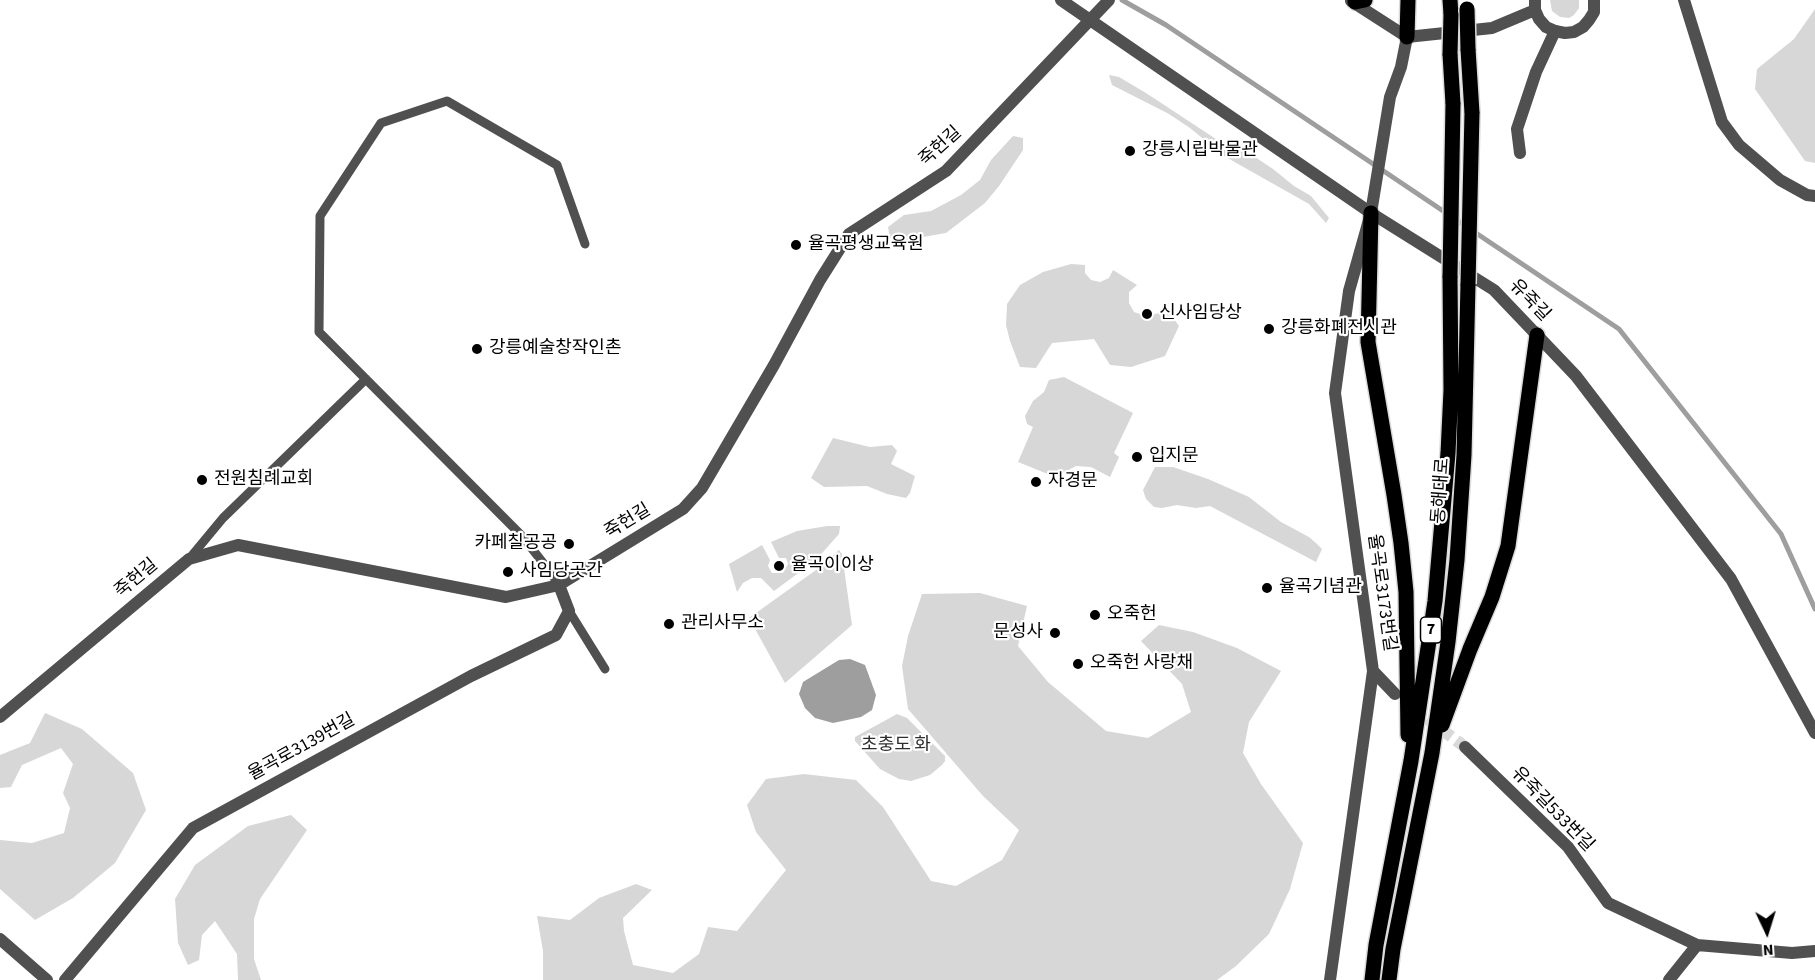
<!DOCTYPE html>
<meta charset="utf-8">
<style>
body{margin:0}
#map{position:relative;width:1815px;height:980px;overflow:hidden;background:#fff;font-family:"Source Sans 3",sans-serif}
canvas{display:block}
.north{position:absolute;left:1737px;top:902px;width:60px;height:60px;-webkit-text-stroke:4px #fff;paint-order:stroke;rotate:176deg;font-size:16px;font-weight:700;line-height:24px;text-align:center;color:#000}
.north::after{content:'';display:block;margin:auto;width:21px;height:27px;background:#000;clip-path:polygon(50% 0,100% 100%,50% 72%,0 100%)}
</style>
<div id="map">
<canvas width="1815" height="980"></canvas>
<div class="north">N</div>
</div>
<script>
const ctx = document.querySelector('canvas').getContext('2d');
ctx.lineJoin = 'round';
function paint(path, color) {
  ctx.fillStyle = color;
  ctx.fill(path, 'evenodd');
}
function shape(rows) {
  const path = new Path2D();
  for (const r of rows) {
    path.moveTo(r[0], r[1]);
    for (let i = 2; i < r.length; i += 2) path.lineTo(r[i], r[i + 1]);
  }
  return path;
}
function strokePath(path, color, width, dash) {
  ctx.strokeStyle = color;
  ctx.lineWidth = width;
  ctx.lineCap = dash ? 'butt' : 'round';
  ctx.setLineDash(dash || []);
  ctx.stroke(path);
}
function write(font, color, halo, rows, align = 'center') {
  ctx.font = font + ' "Source Sans 3","Noto Sans KR",sans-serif';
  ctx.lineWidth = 4.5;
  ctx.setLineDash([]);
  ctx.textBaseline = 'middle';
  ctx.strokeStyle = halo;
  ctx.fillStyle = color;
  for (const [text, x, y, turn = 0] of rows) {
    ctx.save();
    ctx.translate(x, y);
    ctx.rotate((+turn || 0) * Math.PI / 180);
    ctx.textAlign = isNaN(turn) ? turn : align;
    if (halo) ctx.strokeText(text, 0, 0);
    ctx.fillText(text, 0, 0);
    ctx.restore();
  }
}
paint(shape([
 [1550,0,1579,0,1579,8,1574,15,1569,18,1560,17,1552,11],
 [1815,9,1815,163,1805,161,1755,89,1757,69,1794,39],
 [1109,75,1119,77,1146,93,1225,145,1249,153,1273,169,1294,186,1311,196,1329,218,1326,223,1309,204,1224,156,1190,128,1169,114,1112,85],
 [1013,136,1023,138,1023,150,999,186,985,203,946,233,923,237,908,243,890,238,888,227,904,215,931,211,961,195,980,180,991,160],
 [1071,264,1085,265,1085,273,1091,280,1100,282,1109,278,1113,270,1137,285,1129,292,1129,303,1134,312,1143,315,1156,314,1167,309,1179,326,1165,356,1131,367,1110,365,1094,339,1052,343,1036,368,1020,367,1010,341,1006,325,1007,304,1020,285,1043,272],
 [1064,377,1133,413,1114,453,1119,457,1110,477,1091,467,1076,466,1055,477,1018,462,1033,427,1027,424,1025,416,1033,401,1044,392,1049,380],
 [833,438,870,447,892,445,897,451,891,464,915,476,910,493,906,498,887,494,867,486,824,487,811,478],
 [1155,467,1173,467,1208,479,1249,497,1281,522,1309,537,1317,544,1322,549,1316,562,1210,506,1196,508,1177,505,1162,508,1154,507,1146,499,1143,490],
 [827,526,840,526,839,534,816,560,774,591,761,578,752,578,743,583,737,592,729,564,762,545,770,560,768,566,772,573,783,573,788,564,786,558,779,558,771,542,797,531],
 [839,550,842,554,852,625,785,683,749,618,816,570],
 [980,593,1027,606,1018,646,1048,682,1106,731,1148,738,1191,712,1182,684,1141,641,1159,625,1193,632,1237,648,1281,671,1249,722,1243,753,1261,784,1303,843,1290,889,1269,934,1236,966,1217,980,543,980,543,951,537,916,570,920,599,898,636,884,652,890,623,918,624,931,633,965,673,973,699,954,708,927,737,931,786,870,756,832,747,805,766,779,804,774,856,780,883,807,931,881,956,886,1002,860,1019,830,983,796,908,709,902,666,908,636,922,594],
 [45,713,82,729,133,773,146,810,115,863,73,898,35,920,0,889,0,840,32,843,64,833,70,808,63,793,73,764,61,748,22,765,11,787,0,788,0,755,30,743],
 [897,714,907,718,945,756,945,761,942,765,930,775,911,781,899,779,880,769,855,741,855,737],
 [291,815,307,830,260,899,254,919,254,959,261,980,238,980,237,954,215,921,202,935,199,960,188,965,178,943,175,899,195,865,248,826]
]), '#d7d7d7');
paint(shape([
 [850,659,865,665,876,695,872,710,861,717,833,723,815,718,805,708,799,694,803,682,839,660]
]), '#9e9e9e');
strokePath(shape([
 [1122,0,1166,25,1619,329,1781,534,1815,609]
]), '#9e9e9e', 5);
strokePath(shape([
 [1413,708,1465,747]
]), '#d9d9d9', 12, [12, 6]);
const primary = shape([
 [1450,0,1451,14],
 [1355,2,1365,0],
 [1407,37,1408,0],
 [1468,49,1472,113],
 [1450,54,1453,104],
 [1371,213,1368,342,1394,495,1401,543,1406,592,1408,735],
 [1442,725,1470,649,1492,597,1508,546,1537,335],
 [1372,980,1376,945,1411,761,1435,601,1448,453,1451,390,1450,276],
 [1389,980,1393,949,1432,753,1448,642,1457,560,1464,455,1468,284]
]);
strokePath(primary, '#dbdbdb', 18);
strokePath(shape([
 [189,559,223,518,366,379],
 [559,585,551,573,522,536,319,332,320,216,381,123,447,101,557,165,585,244],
 [569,611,605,669]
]), '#505050', 9);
strokePath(shape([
 [1061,0,1371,213,1349,291,1335,393,1373,671,1330,980],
 [1684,0,1722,122,1739,145,1780,180,1807,195,1815,196],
 [1351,1,1407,37],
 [1520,153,1517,129,1536,72,1555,31],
 [1373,671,1395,694],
 [0,717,189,559,238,545,506,597,559,585,683,509,702,488,774,365,820,280,849,234,946,171,1109,0],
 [1465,747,1568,847,1608,903,1697,945,1792,953,1815,951],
 [65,980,193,828,471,676,556,635,569,611,559,585],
 [1669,980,1697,945]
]), '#505050', 12);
strokePath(shape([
 [1535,0,1535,10,1539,19,1546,27,1555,31,1565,33,1574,32,1583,27,1589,20,1594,12,1594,0],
 [1535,10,1492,28,1407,37,1401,67,1390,97,1371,213,1494,290,1576,376,1731,579,1815,733],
 [0,939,47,980]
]), '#505050', 12);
strokePath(primary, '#000', 15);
const primaryBridge = shape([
 [1467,9,1468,49],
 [1450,54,1451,14],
 [1450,276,1453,104],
 [1468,284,1472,113]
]);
strokePath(primaryBridge, '#dbdbdb', 18, []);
strokePath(primaryBridge, '#000', 15);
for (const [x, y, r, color] of [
 [1130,151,6,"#000"],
 [796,245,6,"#000"],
 [1147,314,6,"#000"],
 [1269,329,6,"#000"],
 [477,349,6,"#000"],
 [1137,457,6,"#000"],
 [202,480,6,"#000"],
 [1036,482,6,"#000"],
 [569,544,6,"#000"],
 [779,566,6,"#000"],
 [508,572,6,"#000"],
 [1267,588,6,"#000"],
 [1095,615,6,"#000"],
 [669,624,6,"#000"],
 [1055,633,6,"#000"],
 [1078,664,6,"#000"]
]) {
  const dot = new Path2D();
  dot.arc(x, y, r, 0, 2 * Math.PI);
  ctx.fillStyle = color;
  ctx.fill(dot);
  strokePath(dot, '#fff', 2);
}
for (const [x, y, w] of [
 [1431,630,21]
]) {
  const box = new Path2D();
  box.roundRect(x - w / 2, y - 13, w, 26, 4.5);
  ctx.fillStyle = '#fff';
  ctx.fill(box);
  strokePath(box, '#000', 1.5);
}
write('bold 16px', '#000', null, [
 ["7",1431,630]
]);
write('18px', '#000', '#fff', [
 ["죽헌길",941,147,-42],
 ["유죽길",1529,301,46],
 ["동해대로",1442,491,-86],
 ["죽헌길",628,522,-31],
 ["죽헌길",137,579,-40],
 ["율곡로3173번길",1381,593,82],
 ["율곡로3139번길",302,748,-29],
 ["유죽길533번길",1552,810,46]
]);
write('18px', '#000', '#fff', [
 ["강릉시립박물관",1142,151],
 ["율곡평생교육원",808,245],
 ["신사임당상",1159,314],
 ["강릉화폐전시관",1281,329],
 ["강릉예술창작인촌",489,349],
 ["입지문",1149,457],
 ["전원침례교회",214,480],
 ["자경문",1048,482],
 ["카페칠공공",557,544,"right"],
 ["율곡이이상",791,566],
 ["사임당곳간",520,572],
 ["율곡기념관",1279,588],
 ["오죽헌",1107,615],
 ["관리사무소",681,624],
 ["문성사",1043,633,"right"],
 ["오죽헌 사랑채",1090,664]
], 'left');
write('18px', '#2e2e2e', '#fff', [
 ["초충도 화",896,746]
]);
</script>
